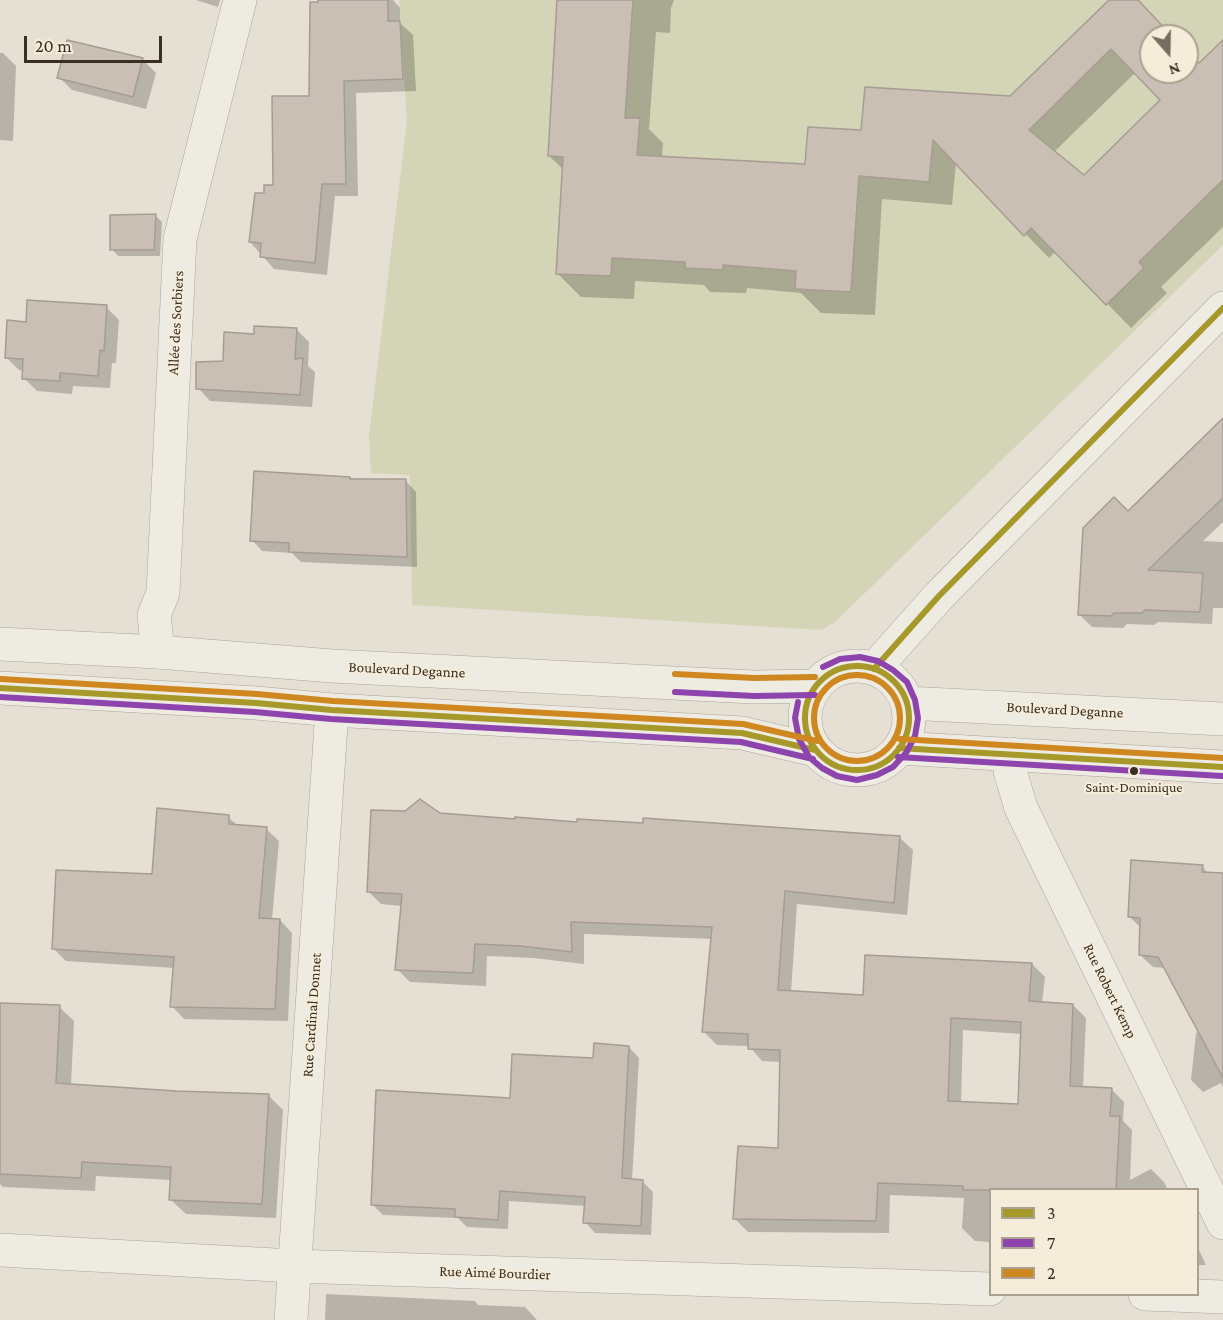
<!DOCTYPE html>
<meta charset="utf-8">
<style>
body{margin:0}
#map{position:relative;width:1223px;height:1320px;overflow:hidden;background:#e5e0d3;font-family:"Crimson Pro",serif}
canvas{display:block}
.legend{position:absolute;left:989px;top:1188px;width:210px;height:108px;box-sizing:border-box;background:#f5edda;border:2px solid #aba190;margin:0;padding:8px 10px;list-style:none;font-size:18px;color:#3b2e22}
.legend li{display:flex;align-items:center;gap:12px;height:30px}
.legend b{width:30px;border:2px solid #aba190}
.north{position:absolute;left:1139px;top:24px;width:60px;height:60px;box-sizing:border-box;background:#f5edda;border:2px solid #aba190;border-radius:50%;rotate:160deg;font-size:16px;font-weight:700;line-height:24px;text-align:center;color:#3b2e22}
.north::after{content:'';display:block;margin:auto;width:21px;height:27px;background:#766c60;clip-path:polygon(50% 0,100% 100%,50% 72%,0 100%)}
.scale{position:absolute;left:24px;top:36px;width:138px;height:27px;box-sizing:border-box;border:3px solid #3b2e22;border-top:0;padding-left:8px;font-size:18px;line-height:21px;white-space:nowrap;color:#3b2e22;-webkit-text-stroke:4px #f5edda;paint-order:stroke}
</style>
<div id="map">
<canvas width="1223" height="1320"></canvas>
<ul class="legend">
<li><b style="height:8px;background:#a69829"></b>3</li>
<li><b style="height:8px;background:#8e44ad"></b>7</li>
<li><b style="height:8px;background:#cf871f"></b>2</li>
</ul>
<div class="north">N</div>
<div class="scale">20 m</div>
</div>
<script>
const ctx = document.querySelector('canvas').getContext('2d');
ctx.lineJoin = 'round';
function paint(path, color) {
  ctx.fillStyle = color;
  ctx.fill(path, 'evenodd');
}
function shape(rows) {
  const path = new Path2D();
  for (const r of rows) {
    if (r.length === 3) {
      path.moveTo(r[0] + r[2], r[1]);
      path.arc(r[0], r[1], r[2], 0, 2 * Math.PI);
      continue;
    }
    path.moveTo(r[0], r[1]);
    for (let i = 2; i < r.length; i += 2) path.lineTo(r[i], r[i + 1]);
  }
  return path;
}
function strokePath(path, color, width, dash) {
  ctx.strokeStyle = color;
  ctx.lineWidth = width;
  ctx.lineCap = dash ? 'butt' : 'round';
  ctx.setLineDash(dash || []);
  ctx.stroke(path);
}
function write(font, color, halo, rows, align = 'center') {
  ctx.font = font + ' "Crimson Pro",serif';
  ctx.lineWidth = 4.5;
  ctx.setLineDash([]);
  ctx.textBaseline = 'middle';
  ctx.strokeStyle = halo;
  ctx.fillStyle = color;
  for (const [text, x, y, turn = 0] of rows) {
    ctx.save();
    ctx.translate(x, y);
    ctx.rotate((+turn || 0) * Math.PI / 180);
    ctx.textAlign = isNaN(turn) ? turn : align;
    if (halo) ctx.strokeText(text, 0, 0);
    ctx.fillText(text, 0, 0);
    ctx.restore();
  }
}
paint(shape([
 [399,0,1223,0,1223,245,835,622,821,630,412,605,410,475,371,473,369,436,407,120],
 [1151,36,1187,36,1187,72,1151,72]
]), '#d4d4b6');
paint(shape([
 [196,0,220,0,218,7],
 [320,0,393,0,400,8,400,23,413,35,416,91,356,93,358,196,335,196,327,275,274,269,250,242,265,195,274,187,311,97],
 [560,0,674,0,671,8,670,33,656,32,649,129,663,143,662,158,807,166,862,131,1011,97,1111,0,1136,0,1171,36,1151,36,1151,72,1187,72,1187,52,1199,65,1223,42,1223,227,1161,287,1167,293,1131,328,1056,251,1049,258,956,163,952,205,882,199,875,315,821,313,801,293,747,288,746,293,710,292,704,285,635,281,634,299,581,297,557,273,564,170,549,156],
 [1136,72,1162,100,1084,177,1054,152],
 [68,42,143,60,156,73,146,109,72,90,59,77],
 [0,53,3,53,16,66,13,141,0,140],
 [156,216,162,222,160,256,118,256,112,249],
 [106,307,119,320,116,363,112,363,110,388,73,386,72,394,37,391,24,378,24,371,19,370,6,357,27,323],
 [297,330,309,342,308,366,315,372,312,407,210,401,198,388,255,335],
 [351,480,406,481,416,492,417,567,301,562,292,553,262,551,252,540],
 [1223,486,1223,522,1203,541,1223,542,1223,608,1213,608,1212,624,1158,622,1154,625,1127,624,1123,628,1092,627,1080,615,1128,513],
 [439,814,579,824,900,838,913,850,907,915,797,904,791,992,864,996,1032,964,1045,977,1042,1003,1073,1005,1086,1018,1083,1088,1111,1089,1124,1102,1123,1121,1132,1130,1130,1180,1151,1169,1164,1182,1168,1190,990,1190,990,1242,975,1241,962,1228,964,1198,890,1195,889,1233,748,1232,735,1219,780,1149,781,1062,762,1061,749,1046,717,1045,704,1032,713,939,584,934,584,964,534,958,487,956,486,986,410,982,397,969,402,906,381,904,368,891],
 [963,1030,1022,1034,1019,1105,961,1103],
 [228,817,238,826,266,829,279,841,272,920,280,920,292,933,288,1021,184,1019,172,1006,175,968,66,961,53,948,154,876],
 [1202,866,1207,872,1223,873,1223,1087,1221,1083,1203,1092,1191,1080,1196,1033,1200,1031,1166,968,1153,967,1140,955,1141,928,1129,916],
 [0,1004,59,1007,74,1021,71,1085,176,1092,268,1095,283,1110,276,1218,186,1214,171,1200,172,1180,96,1176,95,1191,3,1187,0,1184],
 [629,1047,639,1058,632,1180,642,1181,653,1192,651,1235,595,1233,585,1222,586,1206,509,1201,508,1229,467,1227,458,1218,383,1215,373,1205,511,1099,595,1060],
 [1198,1248,1206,1265,1198,1265],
 [326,1294,475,1301,478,1305,525,1307,537,1320,325,1320]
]), '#0003');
const building = shape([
 [318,0,388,0,388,21,400,21,403,79,344,81,346,184,322,184,315,263,260,257,261,243,249,242,255,193,264,193,264,185,273,185,272,96,309,96,310,2,318,2,318,0],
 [557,0,633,0,625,118,640,118,637,155,805,164,808,127,861,130,865,87,1010,96,1109,0,1138,0,1172,36,1151,36,1151,72,1187,72,1187,51,1199,63,1223,40,1223,180,1139,262,1144,268,1106,305,1031,228,1024,236,933,140,929,182,859,176,851,292,795,289,796,271,723,265,723,270,685,268,685,262,612,258,611,276,556,274,563,157,548,156,557,0],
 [1111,49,1160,100,1084,175,1029,130,1111,49],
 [67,40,143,58,133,97,57,78,67,40],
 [156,214,154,250,110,250,110,215,156,214],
 [27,300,107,305,104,351,100,350,98,376,60,373,60,381,22,379,23,359,5,358,7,320,26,322,27,300],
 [254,326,297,328,295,359,303,358,300,395,196,389,196,362,223,361,224,332,254,334,254,326],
 [1223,418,1223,498,1148,570,1203,573,1200,612,1145,610,1142,613,1114,613,1111,616,1078,615,1083,528,1114,497,1128,511,1223,418],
 [254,471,350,477,350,479,406,479,407,557,289,552,289,543,250,541,254,471],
 [420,799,440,813,515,819,515,817,577,822,577,819,643,823,643,818,900,836,894,903,785,891,778,990,863,995,865,955,1032,963,1029,1001,1073,1004,1070,1086,1112,1088,1110,1116,1120,1116,1116,1190,963,1190,963,1186,878,1183,876,1221,733,1219,738,1146,778,1148,780,1050,748,1049,748,1034,702,1032,712,927,571,922,572,952,520,946,475,944,473,973,395,970,402,894,367,892,371,810,405,811,420,799],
 [951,1018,1021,1022,1018,1104,948,1101,951,1018],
 [157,808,229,815,229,824,267,827,259,918,280,919,275,1009,170,1007,174,957,52,949,56,870,152,874,157,808],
 [1131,860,1203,865,1202,872,1223,873,1223,1078,1158,957,1139,955,1140,918,1128,917,1131,860],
 [0,1003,60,1005,56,1083,176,1091,269,1094,262,1204,169,1200,171,1167,82,1162,81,1178,0,1174,0,1003],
 [594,1043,629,1046,622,1178,643,1180,641,1226,583,1223,585,1197,500,1191,498,1220,455,1217,455,1209,371,1205,376,1090,510,1098,512,1054,593,1058,594,1043]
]);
paint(building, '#c9bfb4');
strokePath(building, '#a69c92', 1.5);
const minor = shape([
 [158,652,154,615,163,593,180,239,240,0],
 [1011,754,1010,771,1021,808,1223,1223],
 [0,1250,294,1266,990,1289],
 [1145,1294,1223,1297],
 [291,1320,332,710]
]);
const tertiary = shape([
 [0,644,158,652,332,666,754,687,815,686],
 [857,718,52],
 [874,669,938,597,1223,308],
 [0,688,256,703,332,710,742,733,815,750],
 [907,703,1223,719],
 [899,748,1223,767]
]);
strokePath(minor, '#aba59b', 34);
strokePath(tertiary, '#aba59b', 34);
strokePath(minor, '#eeebe3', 33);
strokePath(tertiary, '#eeebe3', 33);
strokePath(shape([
 [857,718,52],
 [874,669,938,597,1223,308],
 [0,688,256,703,332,710,742,733,815,750],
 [899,748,1223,767]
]), '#a69829', 6);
strokePath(shape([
 [675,692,754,696,815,695],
 [0,697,255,712,331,719,741,742,813,759],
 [798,702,795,718,799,739,809,757,822,768,837,776,857,780,877,775,893,767,906,753,915,736,918,718,915,700,907,682,893,670,878,661,860,657,840,659,823,667],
 [898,757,1222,776]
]), '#8e44ad', 6);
strokePath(shape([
 [675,674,754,678,815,677],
 [857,718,43],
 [1,679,257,694,333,701,743,724,817,741],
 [900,739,1223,758]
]), '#cf871f', 6);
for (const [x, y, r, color] of [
 [1134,771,5,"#3b2e22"]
]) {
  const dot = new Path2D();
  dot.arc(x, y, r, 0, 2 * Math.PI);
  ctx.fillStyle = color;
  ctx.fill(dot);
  strokePath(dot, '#f5edda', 2);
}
write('14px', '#3b2e22', '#f5edda', [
 ["Saint-Dominique",1134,788]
]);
write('15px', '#3b2e22', '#f5edda', [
 ["Allée des Sorbiers",176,323,-87],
 ["Boulevard Deganne",407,670,3],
 ["Boulevard Deganne",1065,710,3],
 ["Rue Robert Kemp",1110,991,64],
 ["Rue Cardinal Donnet",312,1015,-86],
 ["Rue Aimé Bourdier",495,1273,2]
]);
</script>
